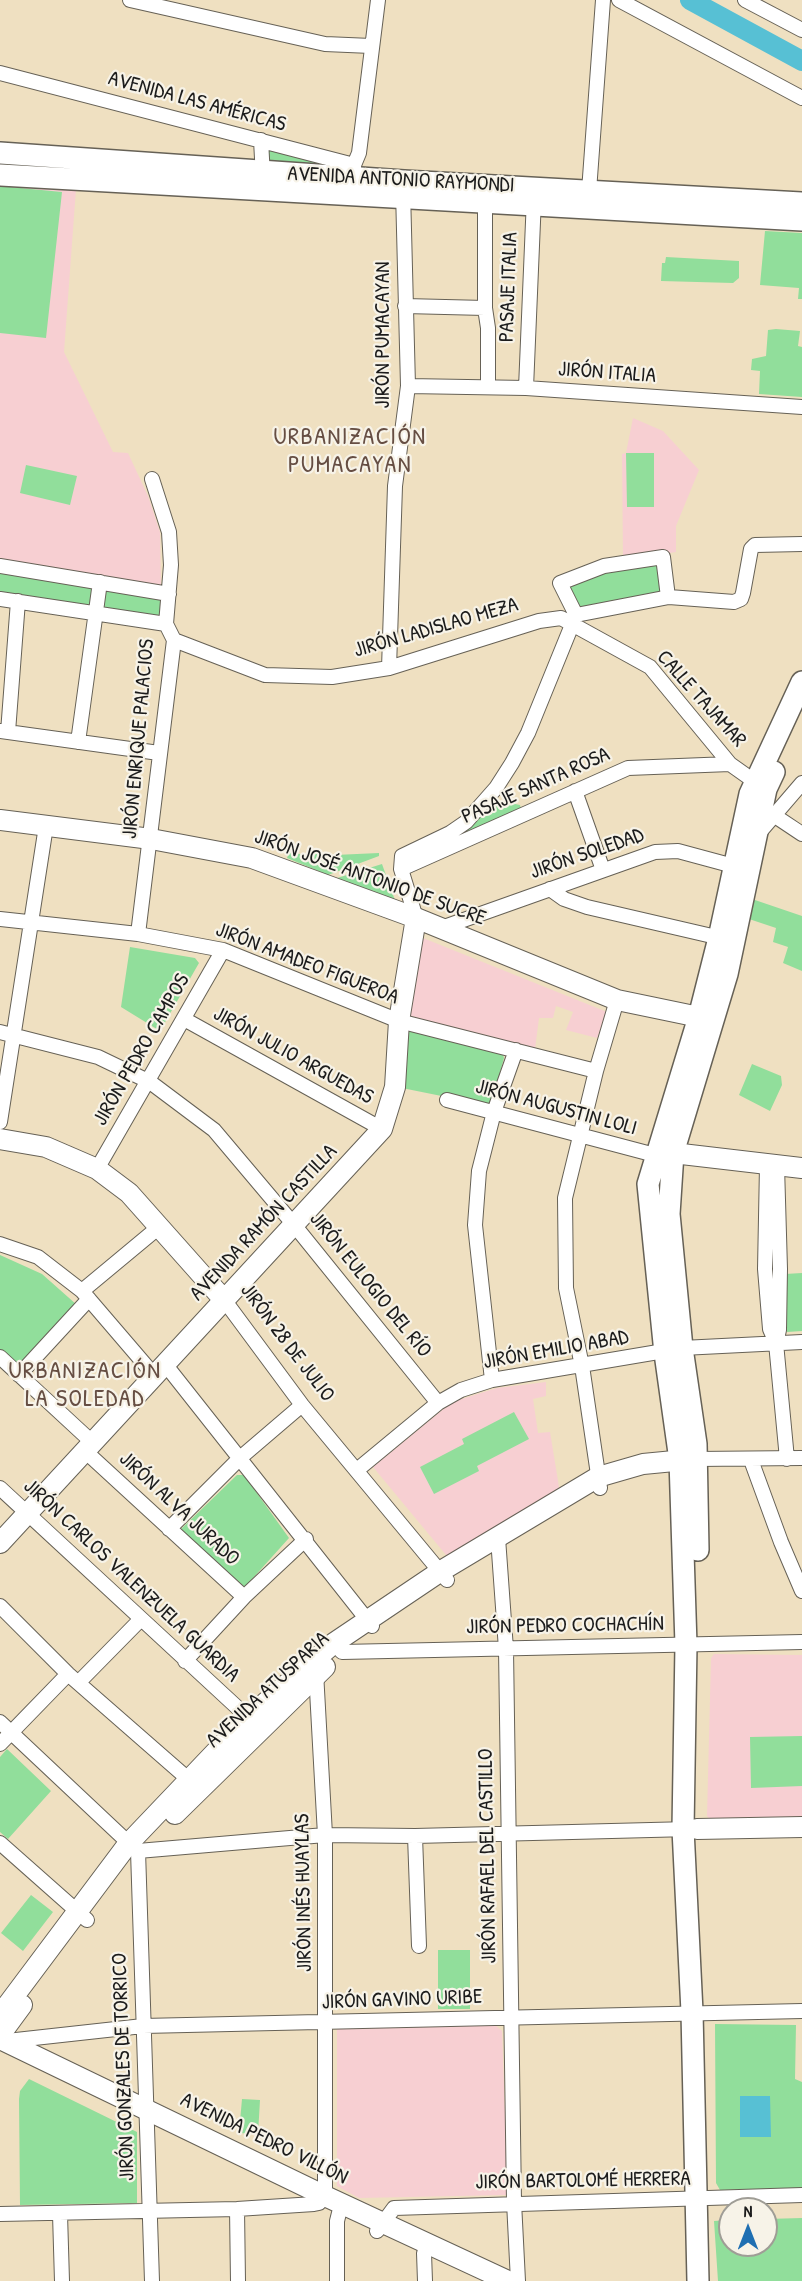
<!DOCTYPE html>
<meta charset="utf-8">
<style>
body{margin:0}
#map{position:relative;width:802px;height:2281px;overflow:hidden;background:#efe0c1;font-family:"Patrick Hand",sans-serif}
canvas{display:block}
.north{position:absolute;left:718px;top:2197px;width:60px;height:60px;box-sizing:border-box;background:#f7f3e8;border:2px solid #9f9d96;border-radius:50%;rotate:0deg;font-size:16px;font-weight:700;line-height:24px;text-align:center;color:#1c1c1c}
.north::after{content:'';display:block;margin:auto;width:21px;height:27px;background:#1f6fb2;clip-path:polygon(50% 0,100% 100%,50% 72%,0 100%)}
</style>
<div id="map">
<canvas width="802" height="2281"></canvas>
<div class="north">N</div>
</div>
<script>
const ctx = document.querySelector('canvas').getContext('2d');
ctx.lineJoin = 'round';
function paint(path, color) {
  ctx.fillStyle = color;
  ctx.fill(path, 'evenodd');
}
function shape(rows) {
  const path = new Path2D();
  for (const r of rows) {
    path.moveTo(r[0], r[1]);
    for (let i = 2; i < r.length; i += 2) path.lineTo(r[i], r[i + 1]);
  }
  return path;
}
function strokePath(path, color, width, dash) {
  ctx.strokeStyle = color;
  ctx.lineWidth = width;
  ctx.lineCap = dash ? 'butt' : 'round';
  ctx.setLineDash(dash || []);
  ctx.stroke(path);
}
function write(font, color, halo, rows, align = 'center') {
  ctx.font = font + ' "Patrick Hand",sans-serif';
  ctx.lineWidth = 4.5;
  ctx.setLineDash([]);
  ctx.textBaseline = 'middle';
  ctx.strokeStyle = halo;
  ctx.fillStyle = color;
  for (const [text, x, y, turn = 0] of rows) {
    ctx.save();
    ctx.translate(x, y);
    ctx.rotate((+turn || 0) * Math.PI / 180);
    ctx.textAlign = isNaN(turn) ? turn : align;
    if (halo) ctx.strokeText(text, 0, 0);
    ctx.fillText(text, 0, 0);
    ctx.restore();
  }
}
paint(shape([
 [0,184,76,189,64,352,113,452,128,453,148,496,160,532,161,588,0,561],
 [633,418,663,431,699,470,676,526,676,552,623,560,622,454,626,453],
 [423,938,607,1012,597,1038,566,1030,573,1012,556,1006,553,1018,539,1018,535,1049,410,1017,418,939],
 [546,1382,546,1396,533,1399,538,1433,550,1432,560,1493,451,1561,373,1467,452,1402,497,1388],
 [714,1654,802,1655,802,1820,713,1823,707,1816,711,1658],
 [495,2025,502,2031,508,2195,359,2198,337,2186,337,2029]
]), '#f7cfd2');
paint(shape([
 [268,148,342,170,267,169],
 [0,186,62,192,46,338,0,333],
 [765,231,802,233,802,299,798,299,799,288,760,285],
 [666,257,739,261,739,278,733,283,661,281,662,263,665,263],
 [776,329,800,331,798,346,802,347,802,397,759,394,760,371,751,370,752,359,766,356,768,330],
 [626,453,654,453,654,507,627,507],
 [26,465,77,476,70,505,20,493],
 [659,562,665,592,578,608,568,583,613,567],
 [0,572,94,586,90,606,0,593],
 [101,587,167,595,163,620,99,609],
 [491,800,515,804,520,805,521,809,465,834,463,830,475,823],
 [313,852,335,855,379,853,379,856,328,875,287,858,289,853,312,855],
 [382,864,397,906,331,880],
 [752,899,802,916,802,971,783,963,788,947,773,942,776,928,746,918],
 [130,947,195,958,199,963,160,1031,121,1007],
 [408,1026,502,1051,504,1058,491,1106,397,1087],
 [752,1064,781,1076,782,1085,770,1111,739,1095],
 [0,1255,42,1274,77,1305,18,1369,0,1352],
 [802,1273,802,1331,787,1332,785,1274],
 [514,1412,529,1439,477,1466,479,1471,434,1494,420,1467,464,1444,462,1439],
 [237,1475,244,1475,289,1538,244,1588,179,1531],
 [802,1736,802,1786,751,1788,750,1737],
 [7,1749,51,1791,8,1839,0,1832,0,1757],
 [31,1895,53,1912,23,1951,1,1933],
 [438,1950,470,1950,470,2009,438,2009],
 [715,2024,796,2025,795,2079,802,2082,802,2188,720,2190,716,2183],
 [29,2079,137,2132,137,2203,20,2205,19,2099,20,2091],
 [242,2099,260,2100,258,2134,239,2133],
 [802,2218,802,2281,718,2281,714,2221,730,2220,730,2245,766,2245,766,2219]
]), '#91de9b');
paint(shape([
 [740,2096,770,2096,771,2137,740,2137]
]), '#57c0d4');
strokePath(shape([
 [690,0,802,61]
]), '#57c0d4', 20);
const street = shape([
 [130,0,325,44,371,46],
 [619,0,802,98],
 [745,0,802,30],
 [0,73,354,165,354,184],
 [261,140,263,177],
 [354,165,359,153,378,0],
 [589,191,603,0],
 [485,201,485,308,488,328,488,386],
 [405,306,485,308],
 [408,386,526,388,802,407],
 [526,388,534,198],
 [0,566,169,594],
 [0,599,166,624],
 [576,615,669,597,734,602,741,599,743,593,751,549,755,545,802,544],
 [174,640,265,675,332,677,389,668,539,621,561,618,650,667,730,764,761,786],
 [389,668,395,486,408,386,403,191],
 [0,731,159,753],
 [8,732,18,601],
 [78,742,100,582],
 [575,791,603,870],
 [775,816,802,834],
 [759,833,802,783],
 [401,869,628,768,730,764],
 [550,889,564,899,587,907,725,939],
 [416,918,401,869,402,856,450,833,466,822,496,788,512,763,528,733,576,615,560,583,604,566,663,557,668,597],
 [0,919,138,934,223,950,399,1021,596,1071],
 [441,928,655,852,678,851,741,868],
 [138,934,174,640,166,624,171,565,169,532,152,479],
 [184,1019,382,1129],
 [0,1032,98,1057,150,1082,214,1130,295,1226,438,1403],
 [447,1100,655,1155],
 [0,1122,46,826],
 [767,1166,765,1269,770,1329,776,1343],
 [777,1166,780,1269,779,1330,776,1343,787,1459],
 [97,1169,223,950],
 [0,1244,38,1257,82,1291,154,1375],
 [82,1291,159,1227],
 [225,1301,302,1405,447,1580],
 [0,1357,93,1443],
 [165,1364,372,1626],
 [19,1375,89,1299],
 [492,1380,475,1225,479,1171,494,1112,516,1050],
 [85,1451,244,1597],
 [696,1459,802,1458],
 [751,1460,781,1542,802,1591],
 [357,1470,438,1403,461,1390,492,1380,682,1348,802,1342],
 [0,1488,254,1723],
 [600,1488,582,1366,566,1288,565,1198,596,1071,617,1000],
 [169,1529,240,1458,302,1405],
 [498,1538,506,1649,514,2202,518,2281],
 [0,1606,68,1674,195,1785],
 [334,1643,342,1652,802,1642],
 [185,1661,244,1597,306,1539],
 [79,1682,141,1619],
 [0,1722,134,1848],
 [0,1744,68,1674],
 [415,1836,419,1946],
 [0,1843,87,1920],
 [138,1851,325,1835,415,1836,690,1829],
 [138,1851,152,2281],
 [7,2041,143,2026,802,2011],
 [237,2209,238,2281],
 [0,2214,237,2209,314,2204,319,2203,325,2196,325,1835,316,1672],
 [60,2214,62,2281],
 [377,2231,394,2208,802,2195],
 [424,2253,425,2281],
 [337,2281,337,2221,339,2213,346,2206]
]);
const secondary = shape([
 [0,820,151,839,252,858,416,918,617,1000,699,1017,712,1022],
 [0,1139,46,1147,97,1169,129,1193,225,1301],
 [658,1155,673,1153,802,1168],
 [0,1543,382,1129,395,1087,399,1021,416,918],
 [175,1814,325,1667],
 [697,1829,802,1827],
 [0,2015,128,1844,248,1718,334,1643,441,1571,598,1477,643,1464,695,1459],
 [0,2035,22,2005],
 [0,2039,325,2196,508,2281]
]);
const primary = shape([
 [0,153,404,181,802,203],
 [0,175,802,220],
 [698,1550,696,1444,682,1348,669,1214,673,1153,727,974,766,789,774,772],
 [698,2281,692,2012,683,1829,686,1645,680,1460,665,1353,648,1184,699,1017,719,938,750,794,802,682]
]);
strokePath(street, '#666156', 16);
strokePath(secondary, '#666156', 22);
strokePath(primary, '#666156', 24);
strokePath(street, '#fff', 14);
strokePath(secondary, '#fff', 20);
strokePath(primary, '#fff', 21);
write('21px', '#1c1c1c', '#f7f3e8', [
 ["AVENIDA LAS AMÉRICAS",197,102,15],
 ["AVENIDA ANTONIO RAYMONDI",401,180,3],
 ["PASAJE ITALIA",509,287,-88],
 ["JIRÓN PUMACAYAN",383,335,-90],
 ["JIRÓN ITALIA",607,373,4],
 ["JIRÓN LADISLAO MEZA",436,628,-16],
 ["CALLE TAJAMAR",701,699,48],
 ["JIRÓN ENRIQUE PALACIOS",139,739,-85],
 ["PASAJE SANTA ROSA",536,786,-24],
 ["JIRÓN SOLEDAD",587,854,-19],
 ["JIRÓN JOSÉ ANTONIO DE SUCRE",370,878,20],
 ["JIRÓN AMADEO FIGUEROA",307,964,21],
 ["JIRÓN PEDRO CAMPOS",142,1050,-60],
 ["JIRÓN JULIO ARGUEDAS",293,1056,29],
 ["JIRÓN AUGUSTIN LOLI",556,1108,15],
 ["AVENIDA RAMÓN CASTILLA",264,1223,-47],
 ["JIRÓN EULOGIO DEL RÍO",370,1285,51],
 ["JIRÓN 28 DE JULIO",287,1343,53],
 ["JIRÓN EMILIO ABAD",556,1350,-10],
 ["JIRÓN ALVA JURADO",179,1509,43],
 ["JIRÓN CARLOS VALENZUELA GUARDIA",131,1581,43],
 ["JIRÓN PEDRO COCHACHÍN",565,1626,-1],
 ["AVENIDA ATUSPARIA",268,1690,-43],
 ["JIRÓN RAFAEL DEL CASTILLO",488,1856,-91],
 ["JIRÓN INÉS HUAYLAS",304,1893,-91],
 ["JIRÓN GAVINO URIBE",402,2000,-2],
 ["JIRÓN GONZALES DE TORRICO",124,2067,-92],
 ["AVENIDA PEDRO VILLÓN",264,2139,26],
 ["JIRÓN BARTOLOMÉ HERRERA",583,2181,-1]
]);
ctx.letterSpacing = '1.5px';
write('24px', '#664e43', '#f7f3e8', [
 ["URBANIZACIÓN",350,438],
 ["PUMACAYAN",350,466],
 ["URBANIZACIÓN",85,1372],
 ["LA SOLEDAD",85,1400]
]);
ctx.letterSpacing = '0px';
</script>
